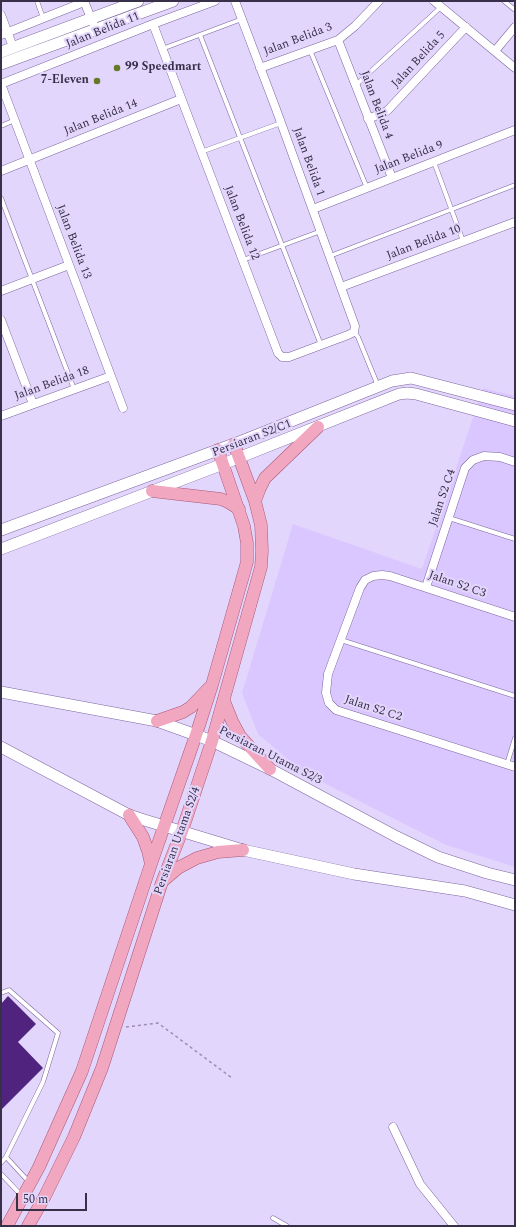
<!DOCTYPE html>
<style>
body{margin:0}
#map{position:relative;width:516px;height:1227px;overflow:hidden;background:#e3d6fc;font-family:Spectral,serif}
canvas{display:block}
.frame{position:absolute;inset:0;border:2px solid #382f48;pointer-events:none}
.scale{position:absolute;left:16px;top:1193px;width:71px;height:18px;box-sizing:border-box;border:2px solid #382f48;border-top:0;padding-left:5px;font-size:12px;line-height:14px;white-space:nowrap;color:#382f48;-webkit-text-stroke:3px #e3d6fc;paint-order:stroke}
</style>
<div id="map">
<canvas width="516" height="1227"></canvas>
<div class="frame"></div>
<div class="scale">50 m</div>
</div>
<script>
const ctx = document.querySelector('canvas').getContext('2d');
ctx.lineJoin = 'round';
function paint(path, color) {
  ctx.fillStyle = color;
  ctx.fill(path, 'evenodd');
}
function shape(rows) {
  const path = new Path2D();
  for (const r of rows) {
    path.moveTo(r[0], r[1]);
    for (let i = 2; i < r.length; i += 2) path.lineTo(r[i], r[i + 1]);
  }
  return path;
}
function strokePath(path, color, width, dash) {
  ctx.strokeStyle = color;
  ctx.lineWidth = width;
  ctx.lineCap = dash ? 'butt' : 'round';
  ctx.setLineDash(dash || []);
  ctx.stroke(path);
}
function write(font, color, halo, rows, align = 'center') {
  ctx.font = font + ' Spectral,serif';
  ctx.lineWidth = 4;
  ctx.setLineDash([]);
  ctx.textBaseline = 'middle';
  ctx.strokeStyle = halo;
  ctx.fillStyle = color;
  for (const [text, x, y, turn = 0] of rows) {
    ctx.save();
    ctx.translate(x, y);
    ctx.rotate((+turn || 0) * Math.PI / 180);
    ctx.textAlign = isNaN(turn) ? turn : align;
    if (halo) ctx.strokeText(text, 0, 0);
    ctx.fillText(text, 0, 0);
    ctx.restore();
  }
}
paint(shape([
 [483,388,515,396,515,867,446,845,304,773,258,734,242,693,293,524,422,569]
]), '#dbc7ff');
paint(shape([
 [8,996,36,1024,18,1042,43,1068,1,1110,1,1004]
]), '#4f237e');
const lane = shape([
 [37,1,43,18],
 [504,1,515,10],
 [200,35,321,345],
 [162,49,242,19],
 [310,50,367,188],
 [356,85,441,7],
 [1,126,15,120],
 [201,152,281,123],
 [434,162,463,241],
 [1,198,74,389],
 [330,256,515,185],
 [243,260,321,231],
 [354,332,358,337,378,386],
 [449,518,515,539],
 [341,640,515,696],
 [507,764,515,738],
 [1,993,9,990,58,1033,43,1082,6,1157,1,1163],
 [6,1157,29,1182],
 [1,1174,21,1195],
 [273,1218,287,1226]
]);
const street = shape([
 [84,1,93,23],
 [434,1,515,68],
 [1,15,13,47],
 [153,24,278,353,282,357,289,357,348,335,354,332,355,326,276,109,235,1],
 [1,35,84,2],
 [338,40,392,178],
 [495,51,515,27],
 [260,68,338,40,355,26,379,1],
 [1,84,123,408],
 [1,84,153,24,215,1],
 [368,119,387,111,466,27],
 [1,171,181,99],
 [313,209,515,130],
 [341,287,515,222],
 [1,291,69,265],
 [1,320,33,404],
 [1,416,111,376],
 [426,587,465,468,473,460,484,456,500,457,515,462],
 [515,617,390,576,382,575,373,576,365,580,360,588,328,674,326,693,329,703,336,710,515,767],
 [393,1127,420,1184,454,1226]
]);
const secondary = shape([
 [1,52,138,1],
 [1,64,173,1],
 [1,530,234,444,392,381,411,378,515,405],
 [1,549,223,464,399,394,407,393,416,394,515,421],
 [1,692,157,721,196,735,212,741,270,769,397,837,438,857,487,873,515,880],
 [1,747,129,815,141,819,243,850,354,874,465,891,515,905]
]);
const primary = shape([
 [152,491,221,499,228,502,239,509],
 [255,501,260,488,265,478,318,427],
 [224,701,232,721,240,736,270,769],
 [157,721,183,712,191,707,209,688],
 [129,815,143,837,148,851,151,864],
 [164,880,178,868,197,858,218,852,243,850],
 [7,1226,39,1167,82,1071,151,864,196,735,212,685,247,562,247,543,244,526,218,450],
 [28,1226,45,1196,74,1137,102,1068,162,882,182,831,212,741,261,567,262,551,261,525,255,501,234,444]
]);
strokePath(lane, '#7c669f', 5);
strokePath(street, '#7c669f', 9);
strokePath(secondary, '#7c669f', 12);
strokePath(primary, '#a95779', 13);
strokePath(shape([
 [126,1027,158,1023,232,1078]
]), '#9a8faf', 1.5, [3, 3]);
strokePath(lane, '#fff', 4);
strokePath(street, '#fff', 8);
strokePath(secondary, '#fff', 11);
strokePath(primary, '#f0a7bf', 12);
for (const [x, y, r, color] of [
 [117,68,4,"#657828"],
 [97,81,4,"#657828"]
]) {
  const dot = new Path2D();
  dot.arc(x, y, r, 0, 2 * Math.PI);
  ctx.fillStyle = color;
  ctx.fill(dot);
  strokePath(dot, '#e3d6fc', 1.5);
}
write('12px', '#382f48', '#e3d6fc', [
 ["Jalan Belida 11",103,31,-22],
 ["Jalan Belida 3",298,40,-21],
 ["Jalan Belida 5",419,60,-47],
 ["Jalan Belida 4",376,105,69],
 ["Jalan Belida 14",101,118,-22],
 ["Jalan Belida 9",409,158,-21],
 ["Jalan Belida 1",308,162,70],
 ["Jalan Belida 12",241,223,69],
 ["Jalan Belida 13",73,242,69],
 ["Jalan Belida 10",424,243,-21],
 ["Jalan Belida 18",52,384,-20],
 ["Persiaran S2/C1",252,439,-21],
 ["Jalan S2 C4",443,498,-71],
 ["Jalan S2 C3",457,585,19],
 ["Jalan S2 C2",373,709,18],
 ["Persiaran Utama S2/3",270,756,27],
 ["Persiaran Utama S2/4",178,841,-70]
]);
write('bold 12px', '#382f48', '#e3d6fc', [
 ["99 Speedmart",125,68],
 ["7-Eleven",89,81,"right"]
], 'left');
</script>
